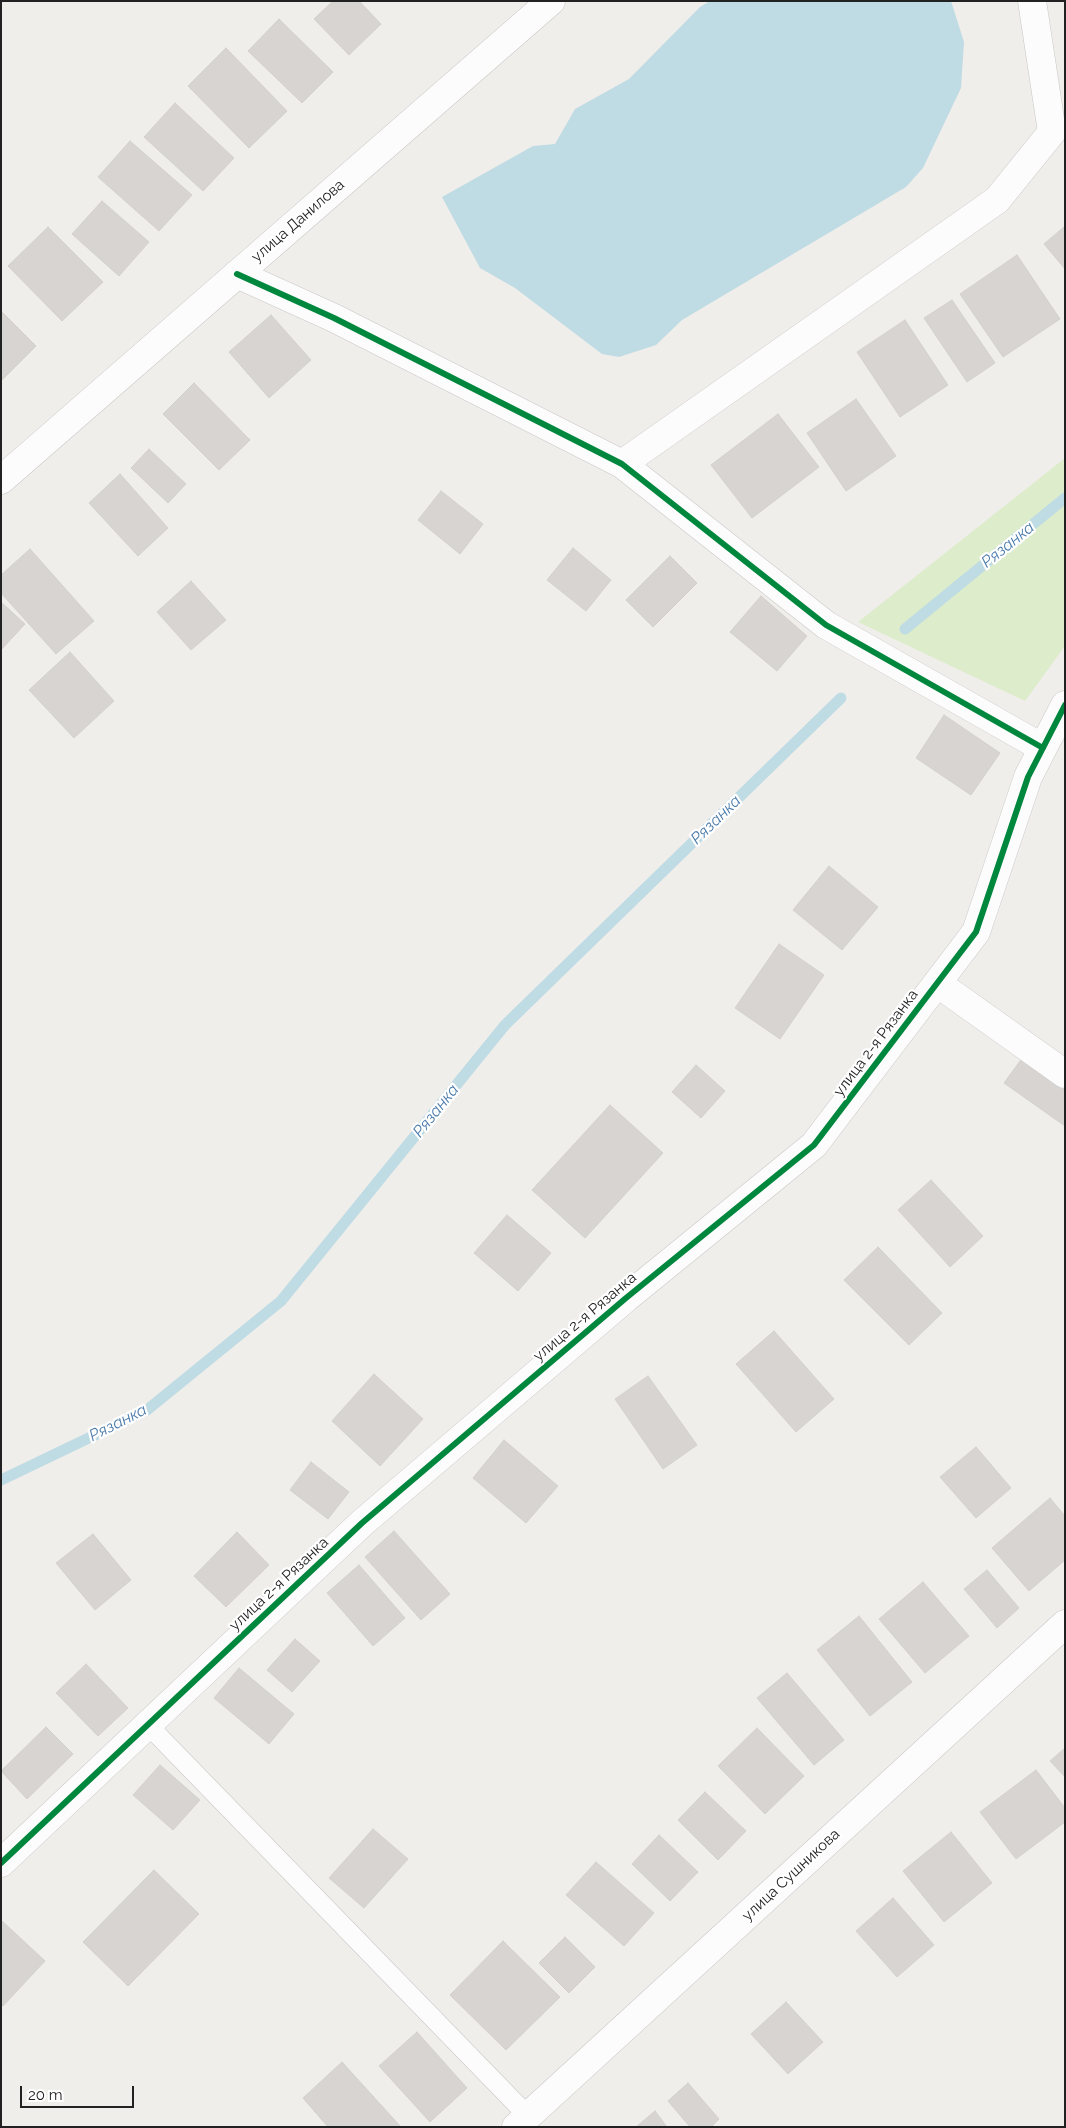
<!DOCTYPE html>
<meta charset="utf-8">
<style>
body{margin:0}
#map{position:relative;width:1066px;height:2128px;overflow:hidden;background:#f0eeeb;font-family:Raleway,sans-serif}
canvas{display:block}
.frame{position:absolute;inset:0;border:2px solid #222;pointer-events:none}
.scale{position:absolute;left:20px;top:2086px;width:114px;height:22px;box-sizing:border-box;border:2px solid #222;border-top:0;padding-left:6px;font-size:15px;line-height:18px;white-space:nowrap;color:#222;-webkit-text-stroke:4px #fff;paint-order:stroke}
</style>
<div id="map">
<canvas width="1066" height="2128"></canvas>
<div class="frame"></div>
<div class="scale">20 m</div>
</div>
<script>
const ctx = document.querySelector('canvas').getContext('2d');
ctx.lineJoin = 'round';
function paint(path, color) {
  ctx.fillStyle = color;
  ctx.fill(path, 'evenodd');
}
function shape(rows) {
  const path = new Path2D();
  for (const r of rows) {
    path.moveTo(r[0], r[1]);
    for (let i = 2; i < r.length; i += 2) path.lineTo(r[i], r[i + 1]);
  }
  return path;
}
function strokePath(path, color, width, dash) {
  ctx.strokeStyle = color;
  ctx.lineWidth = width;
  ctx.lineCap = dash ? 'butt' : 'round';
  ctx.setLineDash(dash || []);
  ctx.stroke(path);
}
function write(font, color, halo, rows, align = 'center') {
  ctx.font = font + ' Raleway,sans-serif';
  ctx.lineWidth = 4.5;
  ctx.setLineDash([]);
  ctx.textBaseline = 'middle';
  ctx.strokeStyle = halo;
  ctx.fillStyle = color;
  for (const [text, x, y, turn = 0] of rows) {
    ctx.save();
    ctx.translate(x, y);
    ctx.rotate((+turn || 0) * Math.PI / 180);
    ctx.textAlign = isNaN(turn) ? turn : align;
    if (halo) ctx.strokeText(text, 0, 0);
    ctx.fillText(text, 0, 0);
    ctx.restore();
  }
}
paint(shape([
 [1065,458,1065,646,1025,701,858,622]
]), '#ddeccb');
paint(shape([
 [710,1,951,1,964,42,961,88,923,168,906,187,682,320,656,345,619,357,602,354,515,288,480,268,442,197,533,146,555,144,575,109,629,79,700,7]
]), '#bfdbe3');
strokePath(shape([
 [905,629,1065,498],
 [1,1480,147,1410,281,1301,505,1025,841,698]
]), '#bfdbe3', 11);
const building = shape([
 [333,1,359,1,381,24,349,55,314,19,333,1],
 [279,19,333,72,302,103,248,51,279,19],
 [226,48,287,111,249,148,188,86,226,48],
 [175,103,234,158,203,191,144,137,175,103],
 [130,141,192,195,159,231,98,177,130,141],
 [102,201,149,242,119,276,72,234,102,201],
 [1065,226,1065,269,1044,244,1065,226],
 [48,227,103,282,62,321,8,266,48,227],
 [1017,255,1060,319,1003,357,960,294,1017,255],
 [952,300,995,363,967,382,924,318,952,300],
 [1,311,36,346,1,381,1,311],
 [271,315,311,360,269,398,229,352,271,315],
 [905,320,948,385,900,417,857,352,905,320],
 [194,383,250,440,219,470,163,414,194,383],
 [856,399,896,456,846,491,807,433,856,399],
 [778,414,819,467,752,518,711,465,778,414],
 [149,449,186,484,168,503,131,468,149,449],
 [120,474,168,528,138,556,89,503,120,474],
 [441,491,483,524,460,554,418,520,441,491],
 [573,548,611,580,586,611,547,580,573,548],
 [30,549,94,621,56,654,1,593,1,575,30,549],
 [670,556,697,583,653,627,626,600,670,556],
 [191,581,226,620,191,650,157,612,191,581],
 [761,596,807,636,777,671,730,632,761,596],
 [1,602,25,624,1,650,1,602],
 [70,652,114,701,74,738,29,690,70,652],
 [944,715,1000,753,971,795,916,758,944,715],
 [829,866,878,907,842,950,793,910,829,866],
 [779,944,824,975,780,1039,735,1008,779,944],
 [1023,1057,1065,1086,1065,1126,1004,1083,1023,1057],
 [696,1065,725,1091,701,1118,672,1092,696,1065],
 [610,1105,663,1153,585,1238,532,1190,610,1105],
 [931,1180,983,1236,950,1267,898,1210,931,1180],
 [507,1215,551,1253,518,1291,474,1253,507,1215],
 [878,1247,942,1313,909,1345,844,1280,878,1247],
 [774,1331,834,1399,796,1432,736,1364,774,1331],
 [374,1374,423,1419,380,1466,332,1421,374,1374],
 [648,1376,697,1445,663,1469,615,1399,648,1376],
 [504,1440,558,1486,526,1523,473,1478,504,1440],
 [976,1447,1011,1488,976,1518,940,1477,976,1447],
 [311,1462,349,1492,328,1519,290,1490,311,1462],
 [1050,1498,1065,1516,1065,1560,1029,1591,992,1548,1050,1498],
 [394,1531,450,1594,421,1620,365,1557,394,1531],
 [237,1532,269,1565,226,1607,194,1576,237,1532],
 [93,1534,131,1580,95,1610,56,1563,93,1534],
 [359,1565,405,1618,373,1646,327,1593,359,1565],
 [987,1570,1019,1608,997,1628,964,1589,987,1570],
 [923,1582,969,1636,925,1673,879,1619,923,1582],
 [859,1616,912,1682,870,1716,817,1650,859,1616],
 [295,1639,320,1661,292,1692,267,1670,295,1639],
 [86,1664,128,1708,98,1736,56,1693,86,1664],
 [239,1668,294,1714,269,1744,214,1698,239,1668],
 [787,1673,844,1740,814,1765,757,1698,787,1673],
 [46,1727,73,1754,27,1799,1,1771,46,1727],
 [757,1728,804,1776,765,1814,718,1766,757,1728],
 [1065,1748,1065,1777,1050,1761,1065,1748],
 [160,1765,200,1800,173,1830,133,1795,160,1765],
 [1036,1770,1065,1808,1065,1822,1016,1859,980,1812,1036,1770],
 [705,1792,746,1831,718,1860,678,1820,705,1792],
 [373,1829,408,1859,364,1908,329,1878,373,1829],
 [951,1832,992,1883,944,1922,903,1871,951,1832],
 [659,1835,698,1872,670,1901,632,1864,659,1835],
 [596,1862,654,1913,624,1946,566,1895,596,1862],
 [154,1870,199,1914,128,1986,83,1942,154,1870],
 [893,1898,934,1945,897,1977,856,1931,893,1898],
 [1,1920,45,1961,3,2006,1,2004,1,1920],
 [565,1937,595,1967,569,1993,539,1963,565,1937],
 [503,1941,560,1997,506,2050,450,1995,503,1941],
 [786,2002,823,2042,788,2074,751,2034,786,2002],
 [417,2032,467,2088,430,2122,379,2066,417,2032],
 [342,2062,401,2127,328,2127,303,2098,342,2062],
 [688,2083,719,2119,711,2127,690,2127,668,2101,688,2083],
 [655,2111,667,2127,636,2127,655,2111]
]);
paint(building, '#d7d4d2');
strokePath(building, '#d3d0cc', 1);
const lane = shape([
 [148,1725,528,2116]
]);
const street = shape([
 [237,274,334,318,622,464,826,625,1043,748],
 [622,464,997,200,1052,132,1032,1],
 [1,480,551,1],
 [937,983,1065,1074],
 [1,1863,362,1523,626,1298,814,1145,976,932,1028,777,1065,705],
 [516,2127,1065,1624]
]);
strokePath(lane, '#c9c8c7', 20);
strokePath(street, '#c9c8c7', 29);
strokePath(lane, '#fdfcfc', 19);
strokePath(street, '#fdfcfc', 28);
strokePath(shape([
 [237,274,334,318,622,464,826,625,1043,748],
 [1,1863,362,1523,626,1298,814,1145,976,932,1028,777,1065,705]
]), '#00873e', 6);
write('15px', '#222', '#fff', [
 ["улица Данилова",298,221,-41],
 ["улица 2-я Рязанка",876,1043,-53],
 ["улица 2-я Рязанка",585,1317,-40],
 ["улица 2-я Рязанка",279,1584,-43],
 ["улица Сушникова",791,1875,-43]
]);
write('italic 16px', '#4a7aab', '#fff', [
 ["Рязанка",1008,545,-39],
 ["Рязанка",716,820,-44],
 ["Рязанка",436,1111,-51],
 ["Рязанка",118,1423,-27]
]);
</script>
